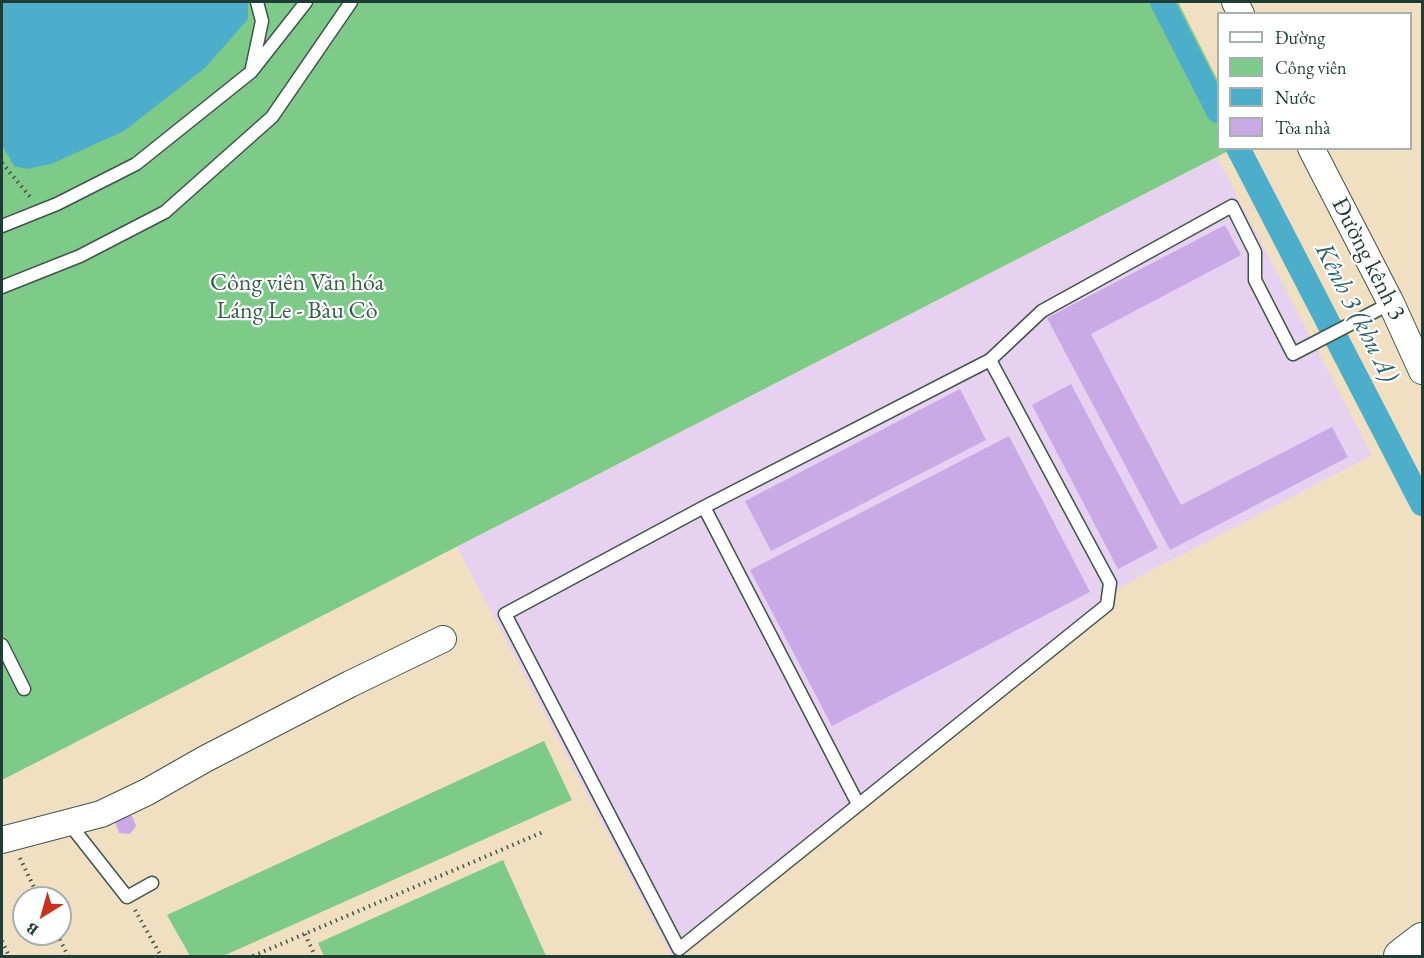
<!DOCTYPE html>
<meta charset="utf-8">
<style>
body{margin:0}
#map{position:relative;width:1424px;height:958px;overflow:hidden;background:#f0e0c1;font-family:"EB Garamond",serif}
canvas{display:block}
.frame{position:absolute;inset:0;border:3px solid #1f3d34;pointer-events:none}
.legend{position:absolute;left:1217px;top:12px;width:195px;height:138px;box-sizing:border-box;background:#fff;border:2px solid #a5b1ae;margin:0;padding:8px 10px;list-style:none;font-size:18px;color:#1f3d34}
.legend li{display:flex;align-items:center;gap:12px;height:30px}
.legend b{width:30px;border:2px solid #a5b1ae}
.north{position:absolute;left:12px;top:886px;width:60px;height:60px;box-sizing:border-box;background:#fff;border:2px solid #a5b1ae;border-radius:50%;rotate:217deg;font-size:16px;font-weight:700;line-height:24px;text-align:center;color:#1f3d34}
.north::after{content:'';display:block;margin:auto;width:21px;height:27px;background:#c8321e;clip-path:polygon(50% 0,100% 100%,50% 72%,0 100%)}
</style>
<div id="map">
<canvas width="1424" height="958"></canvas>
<div class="frame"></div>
<ul class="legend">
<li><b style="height:8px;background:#fff"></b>Đường</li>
<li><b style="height:16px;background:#7dca89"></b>Công viên</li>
<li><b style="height:16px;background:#4daecc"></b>Nước</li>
<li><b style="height:16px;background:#c9aae6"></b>Tòa nhà</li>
</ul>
<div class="north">B</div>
</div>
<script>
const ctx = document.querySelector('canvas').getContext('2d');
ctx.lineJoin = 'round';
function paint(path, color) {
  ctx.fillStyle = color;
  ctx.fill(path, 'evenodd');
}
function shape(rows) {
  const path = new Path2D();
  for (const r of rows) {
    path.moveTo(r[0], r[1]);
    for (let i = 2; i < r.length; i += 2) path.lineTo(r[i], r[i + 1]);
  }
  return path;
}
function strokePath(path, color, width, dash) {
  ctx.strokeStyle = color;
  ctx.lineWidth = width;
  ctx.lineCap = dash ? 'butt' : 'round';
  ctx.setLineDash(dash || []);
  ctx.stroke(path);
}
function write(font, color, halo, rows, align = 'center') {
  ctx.font = font + ' "EB Garamond",serif';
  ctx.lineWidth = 4.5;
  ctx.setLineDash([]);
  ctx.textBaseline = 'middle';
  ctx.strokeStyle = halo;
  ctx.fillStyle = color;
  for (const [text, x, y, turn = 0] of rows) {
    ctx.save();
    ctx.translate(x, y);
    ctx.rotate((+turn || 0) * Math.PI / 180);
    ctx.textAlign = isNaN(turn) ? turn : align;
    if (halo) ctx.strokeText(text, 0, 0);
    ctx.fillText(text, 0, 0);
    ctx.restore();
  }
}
paint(shape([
 [1217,157,1372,455,1111,592,1109,610,683,956,672,956,457,547]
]), '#e6d2f0');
paint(shape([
 [2,2,1178,2,1218,81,1218,148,1232,149,2,780],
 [544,741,572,800,223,956,190,956,167,915],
 [503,860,546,956,324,956,318,943]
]), '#7dca89');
paint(shape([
 [2,2,248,2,248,19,205,68,124,131,51,164,27,169,14,166,2,145]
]), '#4daecc');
strokePath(shape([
 [1162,2,1218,111],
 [1238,148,1422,504]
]), '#4daecc', 24);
paint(shape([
 [1225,225,1241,255,1091,334,1181,505,1332,427,1348,457,1170,550,1047,318],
 [1071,384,1158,548,1118,569,1032,405],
 [960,389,986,440,771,551,745,501],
 [1009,436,1090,592,832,726,750,570],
 [121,815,132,816,136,826,130,834,119,833,115,822]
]), '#c9aae6');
const service = shape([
 [252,68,262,21,257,2],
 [2,226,57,204,136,164,251,72,306,2],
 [2,287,80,256,165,212,272,117,351,2],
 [990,360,1110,583,1107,605,679,949,505,614,704,507,990,360],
 [990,360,1042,311,1232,206,1255,252,1255,280,1293,354,1391,303],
 [704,507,858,804],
 [2,645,24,689],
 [68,822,127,897,152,883]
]);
const minor = shape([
 [1235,2,1241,14],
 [1311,148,1391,303,1422,371],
 [2,840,101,814,147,792,205,759,350,684,443,639]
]);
const tertiary = shape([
 [1400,956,1422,939]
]);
strokePath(service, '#3e5549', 15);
strokePath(minor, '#3e5549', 28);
strokePath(tertiary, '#3e5549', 34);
strokePath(shape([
 [2,163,31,198],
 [20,858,39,898],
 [135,910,161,956],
 [57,934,68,956],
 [305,934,315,956],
 [2,941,9,956],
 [253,956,543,832]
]), '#3e5549', 4, [1.5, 4.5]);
strokePath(service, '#fff', 12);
strokePath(minor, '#fff', 26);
strokePath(tertiary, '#fff', 32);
write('24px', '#1f3d34', '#fff', [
 ["Đường kênh 3",1368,259,63]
]);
write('24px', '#366049', '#fff', [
 ["Công viên Văn hóa",297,283],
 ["Láng Le - Bàu Cò",297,311]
]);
write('italic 26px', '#2f6569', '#fff', [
 ["Kênh 3 (khu A)",1356,313,63]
]);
</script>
